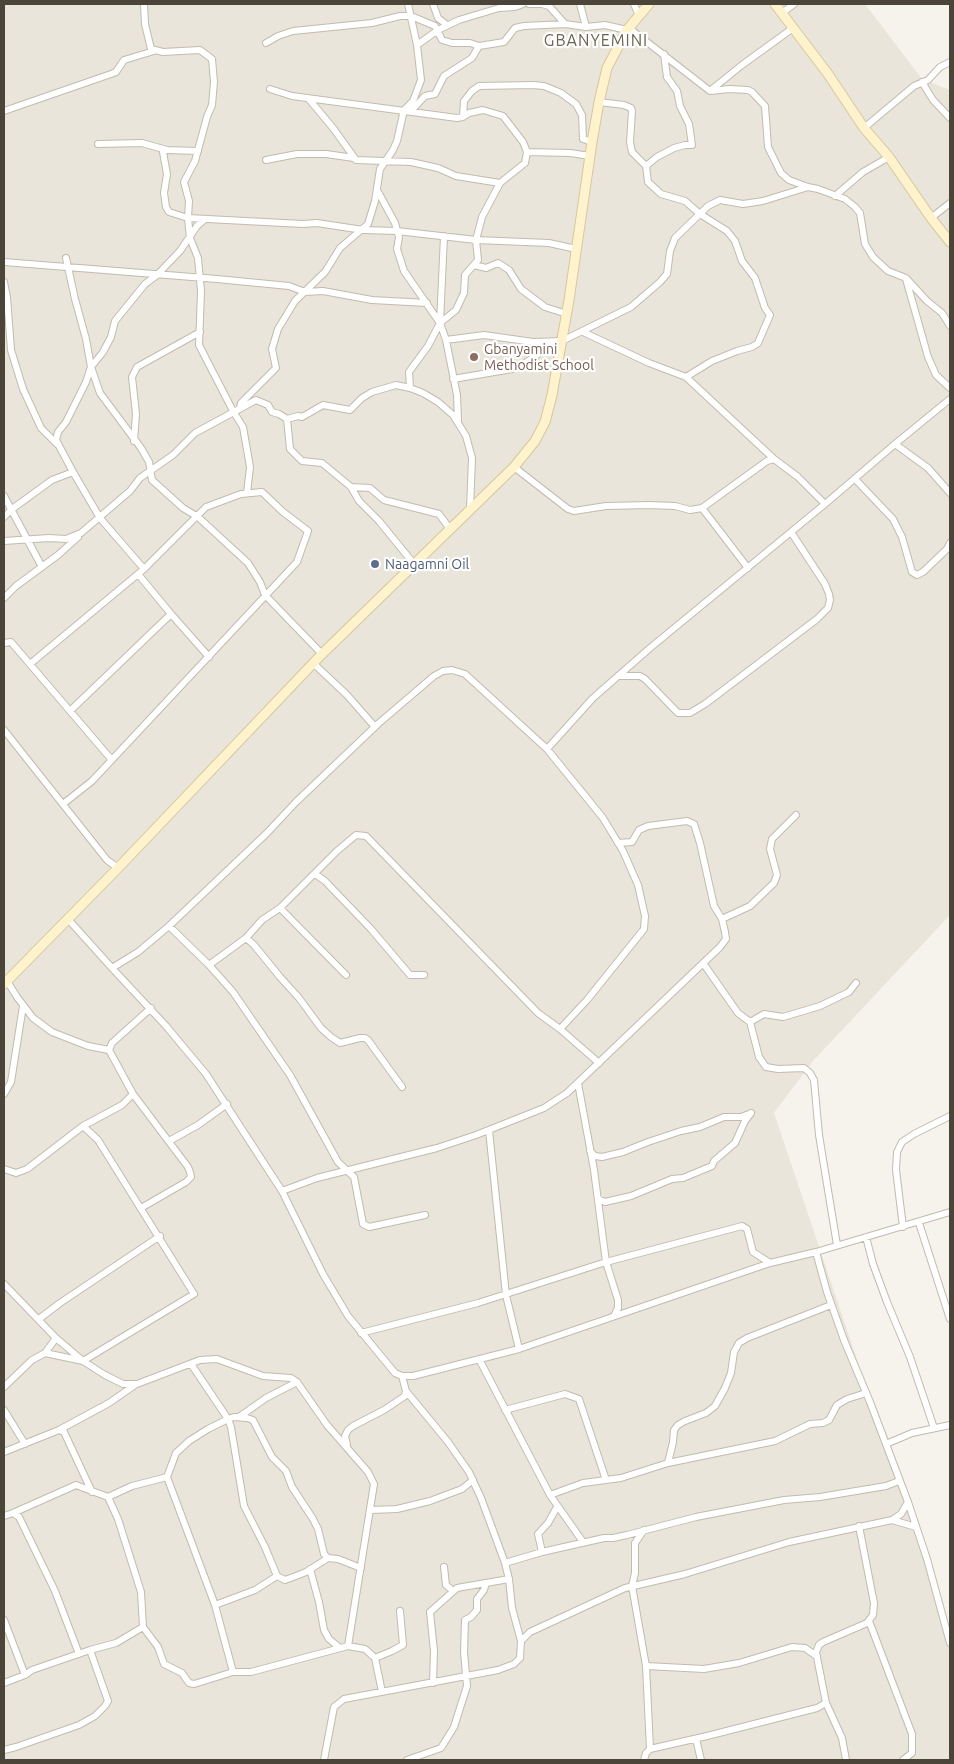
<!DOCTYPE html>
<style>
body{margin:0}
#map{position:relative;width:954px;height:1764px;overflow:hidden;background:#f6f3ec;font-family:Ubuntu,sans-serif}
canvas{display:block}
.frame{position:absolute;inset:0;border:5px solid #4b4439;pointer-events:none}
</style>
<div id="map">
<canvas width="954" height="1764"></canvas>
<div class="frame"></div>
</div>
<script>
const ctx = document.querySelector('canvas').getContext('2d');
ctx.lineJoin = 'round';
function paint(path, color) {
  ctx.fillStyle = color;
  ctx.fill(path, 'evenodd');
}
function shape(rows) {
  const path = new Path2D();
  for (const r of rows) {
    path.moveTo(r[0], r[1]);
    for (let i = 2; i < r.length; i += 2) path.lineTo(r[i], r[i + 1]);
  }
  return path;
}
function strokePath(path, color, width, dash) {
  ctx.strokeStyle = color;
  ctx.lineWidth = width;
  ctx.lineCap = dash ? 'butt' : 'round';
  ctx.setLineDash(dash || []);
  ctx.stroke(path);
}
function write(font, color, halo, rows, align = 'center') {
  ctx.font = font + ' Ubuntu,sans-serif';
  ctx.lineWidth = 4.5;
  ctx.setLineDash([]);
  ctx.textBaseline = 'middle';
  ctx.strokeStyle = halo;
  ctx.fillStyle = color;
  for (const [text, x, y, turn = 0] of rows) {
    ctx.save();
    ctx.translate(x, y);
    ctx.rotate((+turn || 0) * Math.PI / 180);
    ctx.textAlign = isNaN(turn) ? turn : align;
    if (halo) ctx.strokeText(text, 0, 0);
    ctx.fillText(text, 0, 0);
    ctx.restore();
  }
}
paint(shape([
 [4,4,865,4,922,79,950,90,950,915,813,1061,774,1113,950,1636,950,1760,4,1760]
]), '#eae5da');
const street = shape([
 [144,4,145,24,151,49,163,52,200,50,212,59,214,82,212,105,207,117,195,161,184,182,189,201,188,218,190,238,198,258,201,291,199,345,233,411,243,427,250,467,247,493],
 [433,4,438,18,447,25],
 [529,4,542,4,549,6,565,24,586,27,605,25,627,30],
 [580,4,586,27],
 [634,4,639,16],
 [782,13,794,4],
 [629,28,710,91,730,89,748,90,752,92,765,106,768,147,781,173,789,180,808,187],
 [266,43,278,36,293,31,372,23,400,16,411,16,435,26,442,40,452,43,470,43,479,46],
 [417,45,438,30,459,20,499,8,515,7,523,4],
 [922,82,933,100,950,118],
 [270,89,292,96,457,118,463,117,464,101,472,91,479,86,533,85,544,86,561,93,576,104,582,115,583,139,592,142],
 [711,90,742,65,793,28],
 [308,98,333,128,356,160,411,162,438,168,456,176,500,183],
 [599,102,624,105,631,108,632,111,630,142,632,152,646,166,648,182,661,194,685,201,700,214,727,231,735,241,742,261,755,278,765,308,770,315,758,343,752,347,737,351,712,361,686,377],
 [4,111,111,74,116,72,124,60,154,51],
 [411,111,425,96,435,94,444,76,472,58,479,46,504,42,515,28,524,26,565,24],
 [463,117,469,113,483,110,503,116,523,142,527,152,525,163,500,183,482,217,476,240,478,260,465,275,464,293,456,310,440,323,428,346,409,372,410,388,423,393,438,402,453,415,466,436,472,458,470,509],
 [864,128,914,86,928,80,940,67,950,62],
 [98,144,142,143,167,150,198,151],
 [163,152,167,174,164,193,166,207,169,212,188,218,303,224,317,223,363,230,397,231,476,240,549,243,576,249],
 [527,152,570,153,590,156],
 [266,160,297,154,326,154,354,158],
 [646,166,657,157,674,148,685,145,692,145,689,124,680,106,677,91,667,77,664,54],
 [377,190,395,223,399,237,397,249,404,271,440,323,446,340,457,395,458,420],
 [835,196,863,172,889,157],
 [931,218,950,203],
 [66,258,75,299,86,339,91,367,100,393,141,448,149,462,152,480,183,508,198,517,248,563,260,582,265,595,322,654],
 [4,262,217,279,289,286,305,292,323,291,372,300,427,303],
 [474,265,486,268,498,263,509,270,521,289,545,307,567,314],
 [906,279,928,357,936,375,950,388],
 [4,282,7,297,11,350,23,389,41,428,58,445],
 [440,323,444,236],
 [583,332,649,363,686,377,774,459],
 [446,340,484,335,533,342,562,341,631,307,660,282,667,274,670,251,675,238,708,206,720,200,743,204,763,201,808,187,818,189,845,199,855,207,860,213,865,244,873,257,888,271,906,278,927,301,942,313,950,326],
 [453,379,512,369,521,366,537,355,547,343],
 [240,408,241,403,276,368,272,349,278,329,295,301,325,272,340,248,368,224,375,201,380,169,393,150,397,141,404,110,413,101,421,80,417,45,408,4],
 [287,419,290,449,302,461,322,463,351,487,359,501,379,521,414,564],
 [134,441,136,414,132,377,137,367,200,332],
 [895,444,928,468,950,493],
 [514,467,568,509,574,511,606,506,649,505,675,506,690,510,702,508,767,461,774,459,798,477,825,504,895,444,950,399],
 [73,472,100,518,144,569],
 [855,479,893,519,902,537,912,572,917,575,923,572,947,549,950,543],
 [351,487,370,488,384,500,439,514,450,529],
 [4,496,42,567],
 [702,508,748,568],
 [4,517,12,509,52,480,73,472,56,440,58,432,66,422,86,382,91,367,103,352,111,337,115,321,145,284,157,275,180,251,197,226,205,219],
 [4,541,49,538,66,539,81,533,130,491,140,478,173,455,195,433,256,400,268,405,272,412,279,414,287,419,298,416,302,417,323,405,350,410,362,398,372,392,396,385,410,388],
 [138,574,171,614,209,657],
 [4,598,16,586,58,555,78,537],
 [4,643,11,642,111,759],
 [313,663,347,695,375,727],
 [30,664,144,569,206,507,241,494,262,492,283,512,308,531,297,562,92,781,63,804],
 [618,676,640,676,645,679,678,713,690,713,705,704,817,619,828,608,830,600,829,594,825,584,791,532],
 [71,710,171,614],
 [4,730,107,860,118,868],
 [547,749,593,698,650,648,825,504],
 [315,874,325,881,371,929,410,975,424,975],
 [280,908,346,975],
 [67,918,112,968,166,1026,206,1074,282,1191,317,1178,437,1148,476,1135,544,1108,567,1093,720,947,726,939,725,932,722,919,714,906,700,843,694,824,687,821,648,826,639,830,632,842,618,843],
 [722,919,750,906,774,883,777,875,770,849,772,839,796,815],
 [169,926,209,965,233,992,290,1075,338,1162,354,1177,363,1224,369,1227,425,1215],
 [246,938,254,945,280,977,299,998,321,1028,331,1037,340,1043,360,1038,365,1038,368,1040,402,1087],
 [703,963,738,1013,750,1022,759,1057,766,1067,778,1069,804,1068,810,1073,814,1080,819,1135,837,1245],
 [209,965,246,938,262,920,280,908,337,851,356,835,366,836,538,1013,560,1029,599,1063],
 [112,968,138,952,169,926,267,833,296,802,379,723,434,676,443,671,452,670,465,674,547,749,603,818,623,851,638,885,645,916,644,929,587,1000,560,1029],
 [7,981,17,997,33,1018,52,1032,88,1046,109,1050],
 [750,1022,764,1014,783,1017,820,1006,849,992,856,983],
 [578,1083,594,1170,606,1262,618,1300,618,1308,614,1316],
 [4,1094,11,1082,23,1006],
 [489,1130,506,1295,519,1349],
 [169,1141,198,1125,227,1104],
 [590,1151,595,1156,602,1157,623,1152,648,1142,681,1131,700,1127,724,1117,741,1117,749,1114],
 [4,1169,16,1173,27,1169,83,1126,122,1105,133,1094],
 [282,1191,323,1274,348,1316,395,1373,402,1376,413,1376,519,1349,770,1263,816,1252,950,1212],
 [598,1199,605,1202,631,1196,672,1179,683,1178,712,1166,714,1161,735,1143,745,1121,751,1113],
 [141,1208,186,1182,191,1177,190,1172,188,1167,133,1094,109,1050,112,1043,151,1008],
 [919,1223,950,1319],
 [903,1227,896,1170,897,1152,902,1142,914,1134,950,1116],
 [866,1237,873,1264,887,1302,910,1357,934,1428],
 [816,1252,827,1292,844,1340,870,1402,908,1502,927,1559,950,1643],
 [4,1284,56,1338,83,1361,105,1375,123,1384,137,1384,200,1360,217,1359,263,1376,291,1378,297,1382,327,1425,368,1472,374,1484,348,1646,251,1672,233,1672,194,1684,189,1683,182,1673,164,1664,158,1647,143,1627,141,1592,118,1519,108,1497],
 [39,1319,60,1303,160,1236],
 [361,1333,478,1303,606,1262,742,1226,747,1229,753,1252,770,1263],
 [45,1353,83,1361,194,1294,98,1140,83,1126],
 [479,1359,550,1495,583,1542],
 [191,1364,228,1419,231,1427,244,1506,265,1547,277,1576,285,1580,296,1576,306,1572,328,1558],
 [4,1387,32,1360,45,1353,56,1338],
 [4,1410,25,1444],
 [505,1410,565,1394,579,1399,606,1480],
 [239,1417,266,1398,297,1382],
 [59,1430,109,1403,135,1385],
 [886,1444,912,1433,950,1425],
 [347,1445,345,1436,348,1430,353,1426,384,1410,405,1396,406,1391,402,1376],
 [4,1452,59,1430,64,1432,92,1492],
 [668,1463,673,1442,674,1430,678,1425,685,1421,706,1413,715,1406,725,1388,731,1373,734,1352,739,1343,747,1338,831,1305],
 [167,1477,215,1605,255,1590,277,1576],
 [550,1495,583,1483,621,1478,668,1463,775,1441,810,1424,823,1423,829,1420,837,1405,847,1399,866,1393],
 [371,1510,397,1509,430,1501,462,1489,473,1480],
 [13,1513,76,1485,108,1497,132,1486,167,1477,176,1453,189,1441,208,1429,228,1419,234,1417,247,1418,253,1420,272,1457,286,1471,292,1487,313,1519,318,1529,324,1554,328,1558,338,1559,361,1568],
 [4,1516,13,1513,19,1517,55,1591,79,1654],
 [892,1520,916,1527],
 [644,1530,635,1543,635,1573,632,1586,646,1666,650,1749],
 [542,1552,538,1534,548,1523,557,1507],
 [505,1563,542,1552,604,1538,613,1538,627,1535,696,1517,784,1500,820,1497,886,1486,899,1481],
 [444,1567,446,1585,453,1591],
 [310,1569,319,1602,324,1630,329,1639,340,1648],
 [215,1605,233,1672],
 [4,1620,25,1675],
 [869,1621,912,1734,912,1753,903,1760],
 [521,1641,530,1632,625,1588,685,1574,789,1542,892,1520,901,1514,908,1502],
 [348,1646,365,1649,375,1658,382,1692],
 [90,1650,116,1643,143,1627],
 [375,1658,392,1651,403,1645,400,1611],
 [646,1666,704,1669,739,1663,792,1647,805,1648,815,1655],
 [4,1683,25,1675,32,1670,90,1650,108,1701,105,1706,95,1716,79,1725,16,1747,4,1750],
 [433,1683,434,1651,430,1612,457,1588,509,1579],
 [696,1739,701,1760],
 [324,1760,334,1707,344,1699,498,1670,514,1664,520,1658,521,1641,512,1608,509,1579,505,1563,481,1498,469,1472,448,1442,406,1391],
 [407,1760,441,1748,454,1727,467,1686,464,1652,465,1620,471,1617,477,1610,477,1599,484,1590,486,1583],
 [644,1760,646,1753,650,1749,707,1736,817,1708,826,1703],
 [846,1760,842,1738,826,1703,816,1652,819,1645,823,1642,867,1623,873,1615,874,1603,859,1526]
]);
const secondary = shape([
 [775,4,828,74,864,128,889,157,931,218,950,242],
 [4,984,118,868,322,654,514,467,535,441,545,422,552,395,569,300,592,142,599,102,607,68,627,30,649,4]
]);
strokePath(street, '#c2bbae', 8);
strokePath(secondary, '#d6c79b', 11);
strokePath(street, '#fff', 6);
strokePath(secondary, '#fff3cd', 9);
for (const [x, y, r, color] of [
 [474,357,5,"#8d6e63"],
 [375,564,5,"#5c6f8a"]
]) {
  const dot = new Path2D();
  dot.arc(x, y, r, 0, 2 * Math.PI);
  ctx.fillStyle = color;
  ctx.fill(dot);
  strokePath(dot, '#fff', 2);
}
write('14px', '#785e54', '#fff', [
 ["Gbanyamini",484,349],
 ["Methodist School",484,365]
], 'left');
write('14px', '#4e5e75', '#fff', [
 ["Naagamni Oil",385,564]
], 'left');
ctx.letterSpacing = '1px';
write('16px', '#6e6250', '#fff', [
 ["GBANYEMINI",596,41]
]);
ctx.letterSpacing = '0px';
</script>
